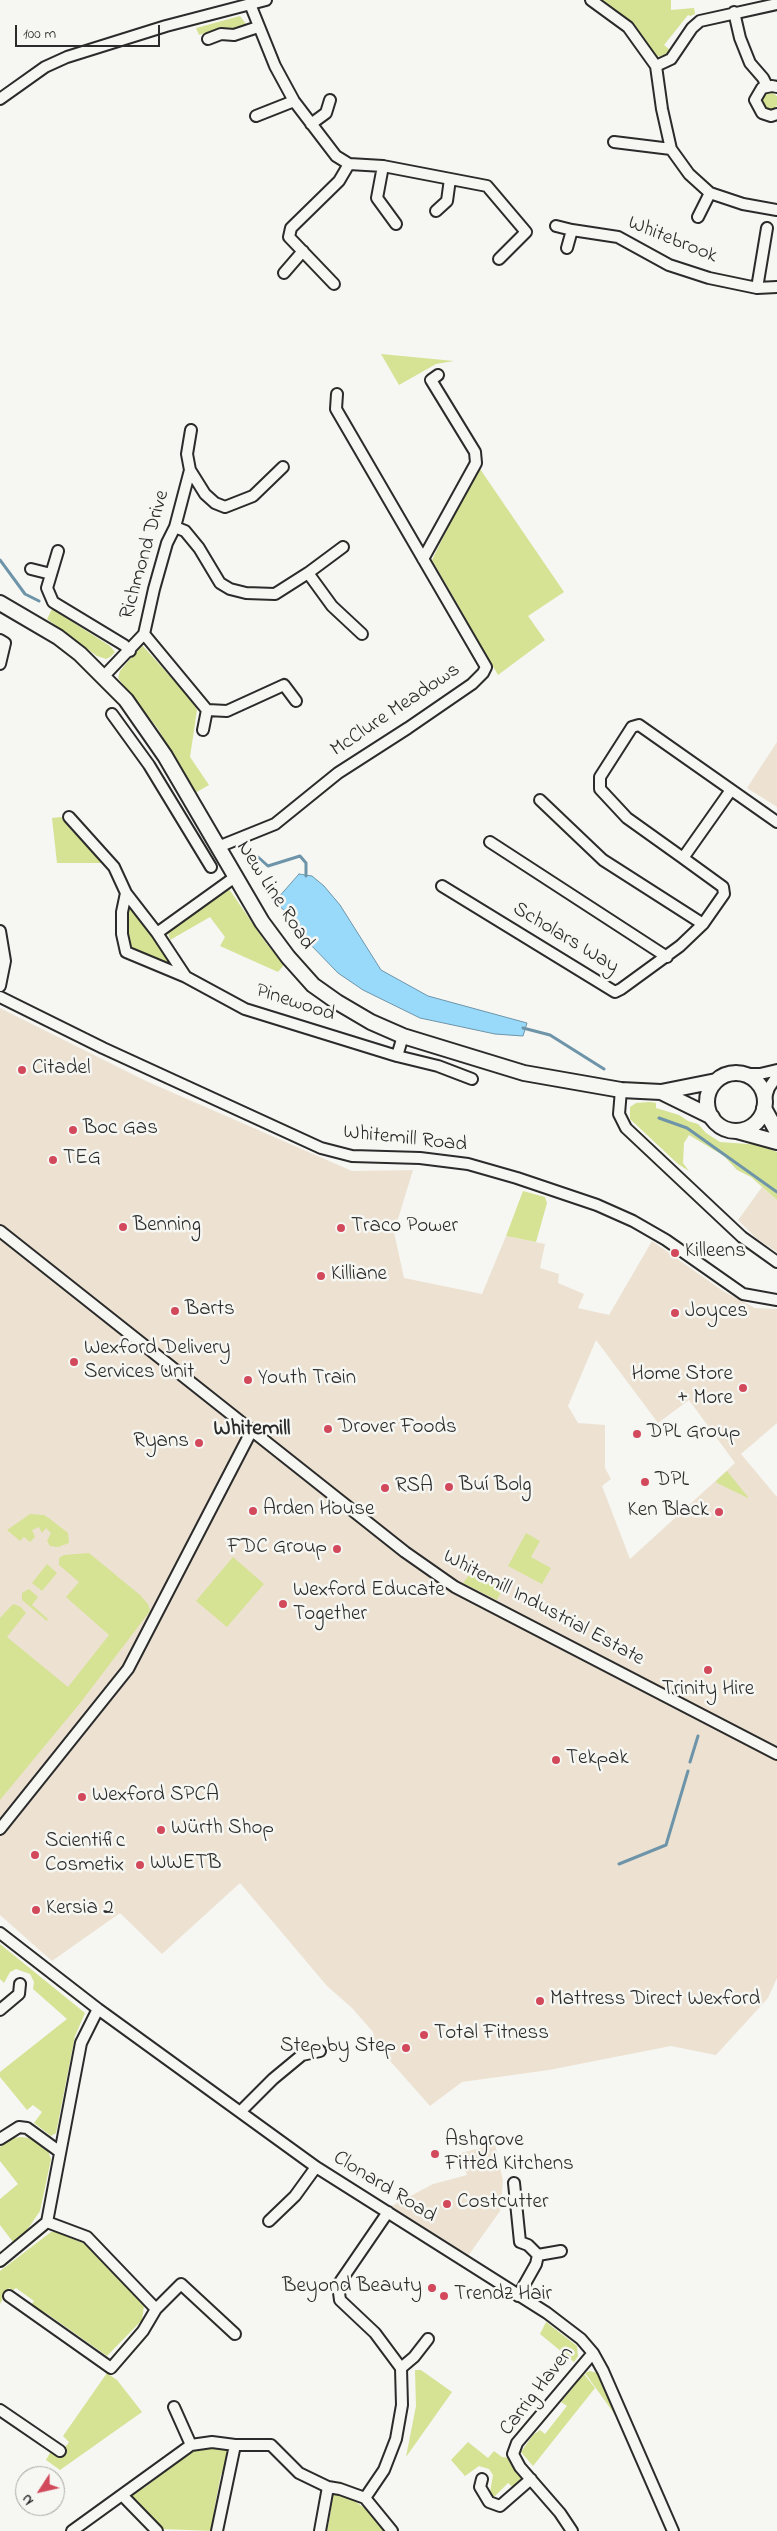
<!DOCTYPE html>
<meta charset="utf-8">
<style>
body{margin:0}
#map{position:relative;width:777px;height:2531px;overflow:hidden;background:#f6f6f2;font-family:"Indie Flower",sans-serif}
canvas{display:block}
.north{position:absolute;left:15px;top:2466px;width:50px;height:50px;box-sizing:border-box;background:#f6f6f2;border:1px solid #a5a5a2;border-radius:50%;rotate:235deg;font-size:14px;font-weight:700;line-height:20px;text-align:center;color:#2b2b2b}
.north::after{content:'';display:block;margin:auto;width:18px;height:22px;background:#d1495b;clip-path:polygon(50% 0,100% 100%,50% 72%,0 100%)}
.scale{position:absolute;left:15px;top:25px;width:145px;height:22px;box-sizing:border-box;border:2px solid #2b2b2b;border-top:0;padding-left:6px;font-size:15px;line-height:18px;white-space:nowrap;color:#2b2b2b;-webkit-text-stroke:4px #f6f6f2;paint-order:stroke}
</style>
<div id="map">
<canvas width="777" height="2531"></canvas>
<div class="north">N</div>
<div class="scale">100 m</div>
</div>
<script>
const ctx = document.querySelector('canvas').getContext('2d');
ctx.lineJoin = 'round';
function paint(path, color) {
  ctx.fillStyle = color;
  ctx.fill(path, 'evenodd');
}
function shape(rows) {
  const path = new Path2D();
  for (const r of rows) {
    if (r.length === 3) {
      path.moveTo(r[0] + r[2], r[1]);
      path.arc(r[0], r[1], r[2], 0, 2 * Math.PI);
      continue;
    }
    path.moveTo(r[0], r[1]);
    for (let i = 2; i < r.length; i += 2) path.lineTo(r[i], r[i + 1]);
  }
  return path;
}
function strokePath(path, color, width, dash) {
  ctx.strokeStyle = color;
  ctx.lineWidth = width;
  ctx.lineCap = dash ? 'butt' : 'round';
  ctx.setLineDash(dash || []);
  ctx.stroke(path);
}
function write(font, color, halo, rows, align = 'center') {
  ctx.font = font + ' "Indie Flower",sans-serif';
  ctx.lineWidth = 5;
  ctx.setLineDash([]);
  ctx.textBaseline = 'middle';
  ctx.strokeStyle = halo;
  ctx.fillStyle = color;
  for (const [text, x, y, turn = 0] of rows) {
    ctx.save();
    ctx.translate(x, y);
    ctx.rotate((+turn || 0) * Math.PI / 180);
    ctx.textAlign = isNaN(turn) ? turn : align;
    if (halo) ctx.strokeText(text, 0, 0);
    ctx.fillText(text, 0, 0);
    ctx.restore();
  }
}
paint(shape([
 [777,742,777,807,747,788],
 [0,1008,146,1081,352,1171,413,1170,394,1232,404,1278,482,1294,506,1236,545,1244,540,1268,559,1274,558,1283,584,1294,578,1308,609,1315,652,1241,723,1291,755,1308,777,1309,777,1423,741,1454,777,1497,777,1978,768,1998,716,2055,671,2046,549,2070,462,2082,430,2106,376,2045,373,2032,352,2008,327,1986,240,1883,162,1954,120,1913,52,1961,0,1915],
 [596,1340,658,1423,689,1400,735,1463,630,1559,602,1486,611,1479,605,1468,605,1425,578,1423,568,1406],
 [762,1187,777,1200,777,1252,757,1239,738,1220],
 [495,2144,503,2181,500,2211,468,2256,390,2207,433,2184,467,2175,457,2154]
]), '#ede2d2');
paint(shape([
 [597,0,671,0,671,10,694,8,695,14,690,16,688,15,664,45,670,50,667,54,657,57,654,57,637,31,628,21],
 [240,16,246,24,239,29,220,28,199,35,196,28],
 [769,101,9],
 [381,354,454,361,436,364,399,385],
 [478,466,564,592,528,616,545,640,498,675,432,560],
 [52,609,110,646,115,652,110,657,106,659,97,656,47,619],
 [142,645,193,702,197,710,190,757,209,785,195,793,158,729,118,678,120,671],
 [61,817,72,831,80,835,103,863,57,863,52,818],
 [229,889,266,943,284,965,278,972,220,946,225,937,210,917,170,940,168,932],
 [127,905,174,963,173,967,133,948,128,941],
 [650,1102,656,1103,656,1108,679,1115,688,1121,698,1124,706,1133,720,1142,760,1145,777,1152,777,1200,751,1177,737,1170,724,1156,689,1135,684,1143,683,1163,689,1171,678,1164,630,1119,630,1107,636,1103],
 [523,1191,545,1197,547,1203,536,1242,506,1236],
 [727,1471,748,1497,748,1498,717,1483,716,1481],
 [30,1514,44,1515,50,1519,68,1533,69,1543,58,1547,50,1546,47,1541,51,1533,46,1528,42,1533,39,1527,32,1530,35,1537,30,1542,24,1537,20,1541,7,1530],
 [526,1533,540,1541,531,1557,551,1568,542,1584,508,1566],
 [89,1553,140,1595,148,1604,150,1611,81,1702,0,1800,0,1618,11,1606,14,1604,21,1607,26,1613,7,1637,68,1687,109,1635,66,1597,79,1582,59,1565,59,1558,64,1555],
 [233,1557,264,1584,227,1627,196,1601],
 [47,1564,57,1573,42,1591,32,1583],
 [478,1573,504,1587,497,1600,463,1583,469,1575],
 [29,1589,38,1597,32,1605,48,1619,47,1621,22,1600,22,1593],
 [0,1944,85,2013,75,2036,56,2133,51,2136,34,2123,42,2112,33,2105,27,2110,0,2077,0,2072,67,2019,33,1989,34,1982,30,1974,16,1969,10,1972,4,1983,0,1979],
 [21,2137,29,2138,48,2151,51,2159,40,2211,27,2230,13,2242,0,2225,0,2199,18,2184,0,2161,0,2147,13,2138],
 [51,2232,56,2232,90,2246,91,2251,144,2306,142,2320,107,2356,46,2313,42,2313,31,2305,34,2301,16,2288,13,2290,9,2288,0,2304,0,2271],
 [546,2322,577,2346,578,2356,574,2362,540,2334],
 [415,2370,421,2370,452,2392,406,2457,416,2406],
 [590,2371,597,2373,607,2391,618,2419,585,2373],
 [107,2373,117,2380,142,2412,60,2470,46,2460,51,2451,58,2457,69,2442,63,2436],
 [584,2374,595,2388,533,2466,521,2452,533,2435,540,2430,545,2434,567,2406,561,2402],
 [468,2442,488,2458,494,2451,502,2457,510,2458,523,2478,520,2483,514,2488,508,2483,493,2498,490,2493,493,2475,489,2469,479,2466,465,2476,451,2460],
 [224,2447,229,2452,226,2469,221,2474,214,2510,217,2514,214,2531,161,2529,129,2499,129,2494,138,2487,144,2488,177,2462,180,2456,202,2448],
 [336,2492,349,2497,370,2512,388,2531,327,2531,331,2510,328,2507,331,2494]
]), '#d6e294');
const water = shape([
 [299,874,312,876,324,886,340,905,381,970,428,996,527,1023,523,1036,495,1034,420,1018,363,990,338,973,308,942,292,917,278,905,277,899,299,874]
]);
paint(water, '#99dafb');
strokePath(water, '#6d94a8', 1);
strokePath(shape([
 [0,560,25,594,39,601],
 [258,857,268,866,300,856,306,863,306,876],
 [523,1028,550,1035,604,1069],
 [659,1118,687,1128,777,1192],
 [690,1762,698,1736],
 [619,1864,666,1845,688,1771]
]), '#6d94a8', 3);
const minor = shape([
 [591,0,628,27,656,66,671,59,692,28,700,21,777,4],
 [250,4,275,66,294,101,336,156,349,164,383,166,487,186,526,232,499,259],
 [734,12,740,38,750,63,763,78,767,86],
 [208,39,221,34,234,35,258,27],
 [656,66,662,109,671,149,689,174,710,193,743,204,777,210],
 [777,87,772,86,762,88,755,100,762,113,771,116,777,114],
 [0,99,45,67,67,57,166,26,266,0],
 [256,116,294,101],
 [311,124,326,113,330,100],
 [614,142,671,149],
 [383,166,377,198,396,224],
 [436,211,447,201,450,179],
 [698,217,710,193],
 [556,226,572,230],
 [567,248,572,230,618,237,669,265,709,278,757,288,777,287],
 [284,273,303,251],
 [334,284,289,237,291,228,339,181,349,164],
 [757,288,767,228],
 [190,470,205,494,215,503,225,507,253,496,283,467],
 [175,527,185,531,199,548,220,583,230,589,246,593,275,594,308,573,343,547],
 [58,551,47,588,53,602,124,645,130,651],
 [423,559,476,463,475,452,431,380,438,375],
 [31,569,51,574],
 [308,573,332,606,362,634],
 [144,634,207,710,227,711,284,685,296,701],
 [0,640,5,643,0,664],
 [104,676,144,634,154,589,167,543,175,527,190,470,187,454,191,430],
 [112,714,149,765,211,867],
 [203,730,207,710],
 [731,790,683,858,627,818,600,789,600,777,632,727,639,725,777,822],
 [540,800,603,860,703,924],
 [69,817,114,867,126,893,157,933,186,977,245,1009,397,1056,438,1066,472,1079],
 [490,842,667,957],
 [218,847,275,824,338,773,408,728,472,684,483,673,486,667,336,409,337,394],
 [442,886,615,992,621,989,680,946,703,924,724,894,723,887,683,858],
 [126,893,122,912,122,934,126,952,186,977],
 [0,931,5,961,0,986],
 [157,933,235,877],
 [0,997,103,1048,321,1148,352,1156,420,1158,468,1164,517,1178,597,1205,633,1221,666,1240,743,1294,777,1300],
 [397,1056,403,1036],
 [742,1074,760,1074,777,1070],
 [621,1090,619,1114,626,1128,742,1237,777,1262],
 [765,1100,769,1088,777,1076],
 [0,1231,405,1552,455,1587,777,1754],
 [0,1829,128,1669,252,1430],
 [0,1933,98,2009,316,2167,547,2313,581,2339,593,2353,603,2371,673,2531],
 [0,2010,19,1994,20,1984],
 [241,2111,273,2079,302,2055,320,2051],
 [0,2139,19,2127,27,2128,60,2152],
 [514,2183,520,2242,528,2245,538,2255,536,2264,518,2296],
 [269,2221,295,2196,316,2167],
 [538,2255,561,2251],
 [0,2261,47,2222,81,2043,98,2009],
 [9,2296,111,2368,143,2331,156,2309,87,2237,47,2222],
 [156,2309,181,2284,235,2334],
 [401,2368,414,2357,428,2339],
 [174,2407,191,2445],
 [0,2410,60,2451],
 [482,2479,480,2487,489,2502,500,2506,531,2479],
 [122,2495,157,2531],
 [365,2498,392,2531],
 [72,2531,191,2445,212,2442,235,2445,271,2445,299,2473,328,2487,340,2489,365,2498,384,2470,396,2439,402,2405,401,2368,375,2333,340,2300,338,2285,388,2212],
 [217,2531,235,2445],
 [320,2531,328,2487],
 [572,2531,560,2513,520,2467,513,2454,517,2443,593,2353]
]);
const major = shape([
 [0,603,58,637,80,654,126,700,165,756,262,922,288,957,313,985,337,1002,371,1022,403,1036,524,1073,621,1090,661,1092,716,1081],
 [736,1102,29],
 [661,1092,712,1117],
 [764,1108,777,1132],
 [737,1131,777,1142]
]);
strokePath(minor, '#2b2b2b', 14);
strokePath(major, '#2b2b2b', 18);
strokePath(minor, '#f6f6f2', 10);
strokePath(major, '#f6f6f2', 14);
for (const [x, y, r, color] of [
 [22,1070,5,"#d1495b"],
 [73,1130,5,"#d1495b"],
 [53,1160,5,"#d1495b"],
 [123,1227,5,"#d1495b"],
 [341,1228,5,"#d1495b"],
 [675,1253,5,"#d1495b"],
 [321,1276,5,"#d1495b"],
 [175,1311,5,"#d1495b"],
 [675,1313,5,"#d1495b"],
 [74,1362,5,"#d1495b"],
 [248,1380,5,"#d1495b"],
 [743,1388,5,"#d1495b"],
 [328,1429,5,"#d1495b"],
 [637,1434,5,"#d1495b"],
 [199,1443,5,"#d1495b"],
 [645,1482,5,"#d1495b"],
 [449,1487,5,"#d1495b"],
 [385,1488,5,"#d1495b"],
 [253,1511,5,"#d1495b"],
 [719,1512,5,"#d1495b"],
 [337,1549,5,"#d1495b"],
 [283,1604,5,"#d1495b"],
 [708,1670,5,"#d1495b"],
 [556,1760,5,"#d1495b"],
 [82,1797,5,"#d1495b"],
 [161,1830,5,"#d1495b"],
 [35,1855,5,"#d1495b"],
 [140,1865,5,"#d1495b"],
 [36,1910,5,"#d1495b"],
 [540,2001,5,"#d1495b"],
 [424,2035,5,"#d1495b"],
 [406,2048,5,"#d1495b"],
 [435,2154,5,"#d1495b"],
 [447,2204,5,"#d1495b"],
 [432,2288,5,"#d1495b"],
 [444,2296,5,"#d1495b"]
]) {
  const dot = new Path2D();
  dot.arc(x, y, r, 0, 2 * Math.PI);
  ctx.fillStyle = color;
  ctx.fill(dot);
  strokePath(dot, '#f6f6f2', 2);
}
write('21px', '#2b2b2b', '#f6f6f2', [
 ["Whitebrook",672,241,22],
 ["Richmond Drive",146,555,-74],
 ["McClure Meadows",396,711,-34],
 ["New Line Road",274,896,57],
 ["Scholars Way",565,939,31],
 ["Pinewood",295,1004,18],
 ["Whitemill Road",405,1140,6],
 ["Whitemill Industrial Estate",543,1609,28],
 ["Clonard Road",384,2188,32],
 ["Carrig Haven",538,2392,-52]
]);
write('21px', '#2b2b2b', '#f6f6f2', [
 ["Citadel",32,1070],
 ["Boc Gas",83,1130],
 ["TEG",63,1160],
 ["Benning",133,1227],
 ["Traco Power",351,1228],
 ["Killeens",685,1253],
 ["Killiane",331,1276],
 ["Barts",185,1311],
 ["Joyces",685,1313],
 ["Wexford Delivery",84,1350],
 ["Services Unit",84,1374],
 ["Home Store",733,1376,"right"],
 ["+ More",733,1400,"right"],
 ["Youth Train",258,1380],
 ["Drover Foods",338,1429],
 ["DPL Group",647,1434],
 ["Ryans",189,1443,"right"],
 ["DPL",655,1482],
 ["Buí Bolg",459,1487],
 ["RSA",395,1488],
 ["Arden House",263,1511],
 ["Ken Black",709,1512,"right"],
 ["FDC Group",327,1549,"right"],
 ["Wexford Educate",293,1592],
 ["Together",293,1616],
 ["Trinity Hire",708,1691,"center"],
 ["Tekpak",566,1760],
 ["Wexford SPCA",92,1797],
 ["Würth Shop",171,1830],
 ["Scientific",45,1843],
 ["Cosmetix",45,1867],
 ["WWETB",150,1865],
 ["Kersia 2",46,1910],
 ["Mattress Direct Wexford",550,2001],
 ["Total Fitness",434,2035],
 ["Step by Step",396,2048,"right"],
 ["Ashgrove",445,2142],
 ["Fitted Kitchens",445,2166],
 ["Costcutter",457,2204],
 ["Beyond Beauty",422,2288,"right"],
 ["Trendz Hair",454,2296]
], 'left');
write('bold 22px', '#2b2b2b', '#f6f6f2', [
 ["Whitemill",252,1430]
]);
</script>
